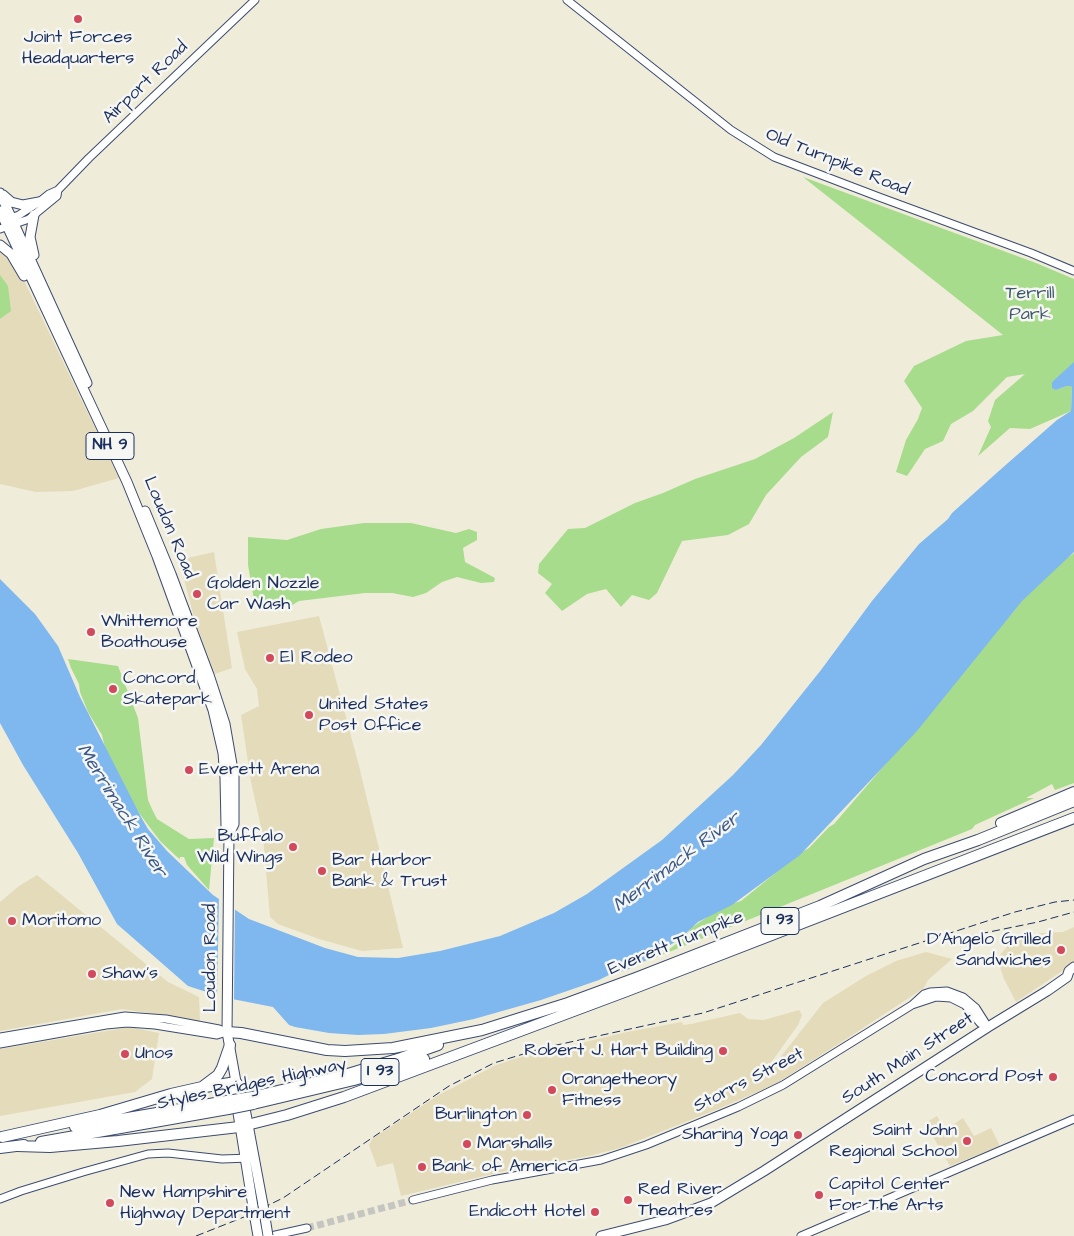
<!DOCTYPE html>
<style>
body{margin:0}
canvas{display:block;background:#f0ecda}
</style>
<canvas width="1074" height="1236"></canvas>
<script>
const ctx = document.querySelector('canvas').getContext('2d');
ctx.lineJoin = 'round';
function paint(path, color) {
  ctx.fillStyle = color;
  ctx.fill(path, 'evenodd');
}
function shape(rows) {
  const path = new Path2D();
  for (const r of rows) {
    path.moveTo(r[0], r[1]);
    for (let i = 2; i < r.length; i += 2) path.lineTo(r[i], r[i + 1]);
  }
  return path;
}
function strokePath(path, color, width, dash) {
  ctx.strokeStyle = color;
  ctx.lineWidth = width;
  ctx.lineCap = dash ? 'butt' : 'round';
  ctx.setLineDash(dash || []);
  ctx.stroke(path);
}
function write(font, color, halo, rows, align = 'center') {
  ctx.font = font + ' "Architects Daughter",sans-serif';
  ctx.lineWidth = 5;
  ctx.setLineDash([]);
  ctx.textBaseline = 'middle';
  ctx.strokeStyle = halo;
  ctx.fillStyle = color;
  for (const [text, x, y, turn = 0] of rows) {
    ctx.save();
    ctx.translate(x, y);
    ctx.rotate((+turn || 0) * Math.PI / 180);
    ctx.textAlign = isNaN(turn) ? turn : align;
    if (halo) ctx.strokeText(text, 0, 0);
    ctx.fillText(text, 0, 0);
    ctx.restore();
  }
}
paint(shape([
 [0,248,18,268,119,478,73,491,36,492,0,484],
 [214,552,232,668,215,674,195,621,179,560],
 [319,616,359,766,403,948,362,951,319,939,278,924,270,917,263,836,251,782,241,715,259,706,257,689,245,669,237,632],
 [37,875,168,982,199,997,200,1021,122,1009,0,1031,0,902,19,886],
 [1074,927,1074,963,1016,1002,1004,979,1000,967,1000,955,1012,941,1040,933,1063,932],
 [926,952,952,959,928,980,924,988,840,1043,777,1083,762,1090,718,1109,620,1148,589,1156,505,1171,401,1196,393,1163,377,1167,369,1145,372,1139,437,1096,494,1066,514,1059,627,1032,682,1022,683,1025,691,1024,740,1013,748,1019,764,1020,799,1010,802,1015,798,1025,765,1071,768,1073,823,1003,866,976,896,961],
 [130,1027,159,1033,152,1079,135,1092,0,1116,0,1049],
 [937,1116,945,1130,963,1118,974,1136,991,1128,1000,1146,950,1166,925,1123]
]), '#e4dbba');
paint(shape([
 [803,177,1036,263,1074,279,1074,364,1052,382,1056,390,1067,386,1071,386,1072,388,1071,411,1030,429,1010,428,978,456,991,427,988,421,995,400,1025,374,1007,377,973,411,951,424,943,441,925,449,907,476,896,472,906,440,918,419,922,408,904,381,914,366,966,341,1003,335],
 [0,275,8,286,11,311,0,319],
 [833,412,828,437,801,457,766,495,749,524,728,535,682,541,657,593,649,600,632,595,621,607,606,589,587,594,562,611,545,593,552,584,538,573,539,564,568,529,585,528,635,503,663,493,695,479,755,459,794,438],
 [364,523,411,523,456,533,469,529,477,532,477,540,463,548,465,562,495,578,494,582,481,583,457,577,442,582,426,593,413,597,392,593,365,593,299,601,289,607,254,600,248,565,248,537,287,540,321,529],
 [1074,553,1074,783,1055,790,1052,784,1026,798,1034,798,975,825,972,829,647,961,667,951,685,937,691,928,724,906,741,901,800,853,809,848,829,827,834,824,956,682,981,647,1044,575],
 [68,659,118,666,138,718,148,800,152,809,157,819,189,839,214,838,209,890,187,865,184,857,180,857,180,859,177,857,160,841,130,801,105,748,102,735,88,712,80,692,79,684,71,668]
]), '#a7dc8c');
paint(shape([
 [1074,362,1074,552,1022,601,917,731,800,855,732,905,698,922,682,937,651,958,625,971,615,972,599,980,541,1000,474,1019,431,1028,384,1034,358,1035,329,1033,295,1027,289,1025,273,1007,222,997,188,986,117,924,78,853,23,765,0,723,0,579,35,614,58,646,80,697,141,817,148,829,167,851,213,895,249,919,325,948,358,957,398,958,440,951,500,936,554,913,587,894,662,840,733,775,761,745,821,670,872,601,919,544,948,519,952,513,1000,470,1057,420,1071,411,1072,388,1071,386,1067,386,1056,390,1052,388,1052,382]
]), '#7fb7ef');
paint(shape([
 [219,896,235,907,234,1002,217,998]
]), '#f0ecda');
strokePath(shape([
 [307,1228,413,1200]
]), '#c5c6c1', 7, [7, 3.5]);
const tertiary = shape([
 [567,0,731,130,774,157,879,197,1031,253,1074,271],
 [8,219,19,215,39,202,49,194,58,190,89,158,255,0],
 [0,229,29,219,57,196,58,190],
 [912,1005,936,997,951,998,965,1005,980,1023,988,1027],
 [0,1037,125,1016,166,1019,219,1029,227,1032],
 [0,1044,106,1025,127,1023,155,1025,217,1035,227,1032],
 [0,1199,21,1191,83,1172,148,1154,168,1153,222,1159,250,1158],
 [413,1200,492,1180,601,1160,646,1145,738,1107,783,1085,912,1005,924,994,930,992,947,991,963,997,976,1008,988,1027],
 [271,1236,307,1228],
 [801,1236,1074,1119]
]);
const primary = shape([
 [0,193,87,383],
 [3,195,11,202,23,205,39,202],
 [0,211,127,482,157,556,213,710,223,753,225,778,226,826,229,834,227,1032,236,1082,241,1087,263,1205],
 [34,215,30,237,34,255],
 [0,245,11,254,24,276],
 [145,511,171,574,209,675,225,724,234,776,234,824,229,834],
 [236,1082,234,1088,253,1207],
 [601,1236,665,1220,711,1203,764,1171,988,1027,1047,991,1067,977,1069,971,1074,967]
]);
const motorway = shape([
 [1001,823,1074,792],
 [227,1032,241,1033,327,1050,345,1051,393,1048,482,1030,568,1003,636,978,820,906,924,859,978,840,1074,801],
 [205,1087,236,1082],
 [252,1097,341,1076,401,1058,438,1045],
 [253,1104,354,1080,424,1059],
 [75,1127,227,1101],
 [2,1137,100,1115,171,1094,202,1087,218,1075,222,1068,230,1045],
 [41,1142,228,1109],
 [17,1146,50,1147,118,1141,239,1127,287,1115,344,1097,627,991,1074,818],
 [0,1148,24,1145]
]);
strokePath(tertiary, '#3b4b71', 9);
strokePath(primary, '#3b4b71', 11);
strokePath(motorway, '#3b4b71', 12);
strokePath(tertiary, '#fff', 7);
strokePath(primary, '#fff', 9);
strokePath(motorway, '#fff', 10);
strokePath(shape([
 [945,941,1038,922,1074,912],
 [196,1236,244,1217,283,1198,449,1086,494,1063,543,1048,703,1013,1015,912,1055,902,1074,900]
]), '#1b2f5e', 1, [8, 4]);
const primaryBridge = shape([
 [263,1205,268,1236],
 [253,1207,258,1236]
]);
const motorwayBridge = shape([
 [227,1101,252,1097],
 [228,1109,253,1104]
]);
strokePath(primaryBridge, '#3b4b71', 11, []);
strokePath(motorwayBridge, '#3b4b71', 12, []);
strokePath(primaryBridge, '#fff', 9);
strokePath(motorwayBridge, '#fff', 10);
for (const [x, y, r, color] of [
 [78,19,5,"#d1495b"],
 [197,594,5,"#d1495b"],
 [91,632,5,"#d1495b"],
 [270,658,5,"#d1495b"],
 [113,689,5,"#d1495b"],
 [309,715,5,"#d1495b"],
 [189,770,5,"#d1495b"],
 [293,847,5,"#d1495b"],
 [322,871,5,"#d1495b"],
 [12,921,5,"#d1495b"],
 [1061,950,5,"#d1495b"],
 [92,974,5,"#d1495b"],
 [723,1051,5,"#d1495b"],
 [125,1054,5,"#d1495b"],
 [1053,1077,5,"#d1495b"],
 [552,1090,5,"#d1495b"],
 [527,1115,5,"#d1495b"],
 [798,1135,5,"#d1495b"],
 [967,1141,5,"#d1495b"],
 [467,1144,5,"#d1495b"],
 [422,1167,5,"#d1495b"],
 [819,1195,5,"#d1495b"],
 [628,1200,5,"#d1495b"],
 [110,1203,5,"#d1495b"],
 [595,1212,5,"#d1495b"]
]) {
  const dot = new Path2D();
  dot.arc(x, y, r, 0, 2 * Math.PI);
  ctx.fillStyle = color;
  ctx.fill(dot);
  strokePath(dot, '#f6f6f2', 2);
}
for (const [x, y, w] of [
 [110,446,48],
 [780,921,38],
 [380,1072,38]
]) {
  const box = new Path2D();
  box.roundRect(x - w / 2, y - 13.5, w, 27, 4);
  ctx.fillStyle = '#f6f6f2';
  ctx.fill(box);
  strokePath(box, '#1b2f5e', 1);
}
write('bold 16px', '#1b2f5e', null, [
 ["NH 9",110,446],
 ["I 93",780,921],
 ["I 93",380,1072]
]);
write('18px', '#1b2f5e', '#f6f6f2', [
 ["Joint Forces",78,38,"center"],
 ["Headquarters",78,59,"center"],
 ["Golden Nozzle",207,584],
 ["Car Wash",207,605],
 ["Whittemore",101,622],
 ["Boathouse",101,643],
 ["El Rodeo",280,658],
 ["Concord",123,679],
 ["Skatepark",123,700],
 ["United States",319,705],
 ["Post Office",319,726],
 ["Everett Arena",199,770],
 ["Buffalo",283,837,"right"],
 ["Wild Wings",283,858,"right"],
 ["Bar Harbor",332,861],
 ["Bank & Trust",332,882],
 ["Moritomo",22,921],
 ["D'Angelo Grilled",1051,940,"right"],
 ["Sandwiches",1051,961,"right"],
 ["Shaw's",102,974],
 ["Robert J. Hart Building",713,1051,"right"],
 ["Unos",135,1054],
 ["Concord Post",1043,1077,"right"],
 ["Orangetheory",562,1080],
 ["Fitness",562,1101],
 ["Burlington",517,1115,"right"],
 ["Saint John",957,1131,"right"],
 ["Regional School",957,1152,"right"],
 ["Sharing Yoga",788,1135,"right"],
 ["Marshalls",477,1144],
 ["Bank of America",432,1167],
 ["Capitol Center",829,1185],
 ["For The Arts",829,1206],
 ["Red River",638,1190],
 ["Theatres",638,1211],
 ["New Hampshire",120,1193],
 ["Highway Department",120,1214],
 ["Endicott Hotel",585,1212,"right"]
], 'left');
write('18px', '#1b2f5e', '#f6f6f2', [
 ["Airport Road",146,83,-44],
 ["Old Turnpike Road",837,163,22],
 ["Loudon Road",169,528,67],
 ["Everett Turnpike",676,944,-22],
 ["Loudon Road",211,958,-90],
 ["South Main Street",908,1059,-33],
 ["Storrs Street",749,1081,-27],
 ["Styles Bridges Highway",252,1085,-12]
]);
write('18px', '#3e5a6a', '#f6f6f2', [
 ["Terrill",1030,294],
 ["Park",1030,315]
]);
write('italic 19px', '#39588a', '#f6f6f2', [
 ["Merrimack River",121,811,58],
 ["Merrimack River",677,863,-37]
]);
</script>
